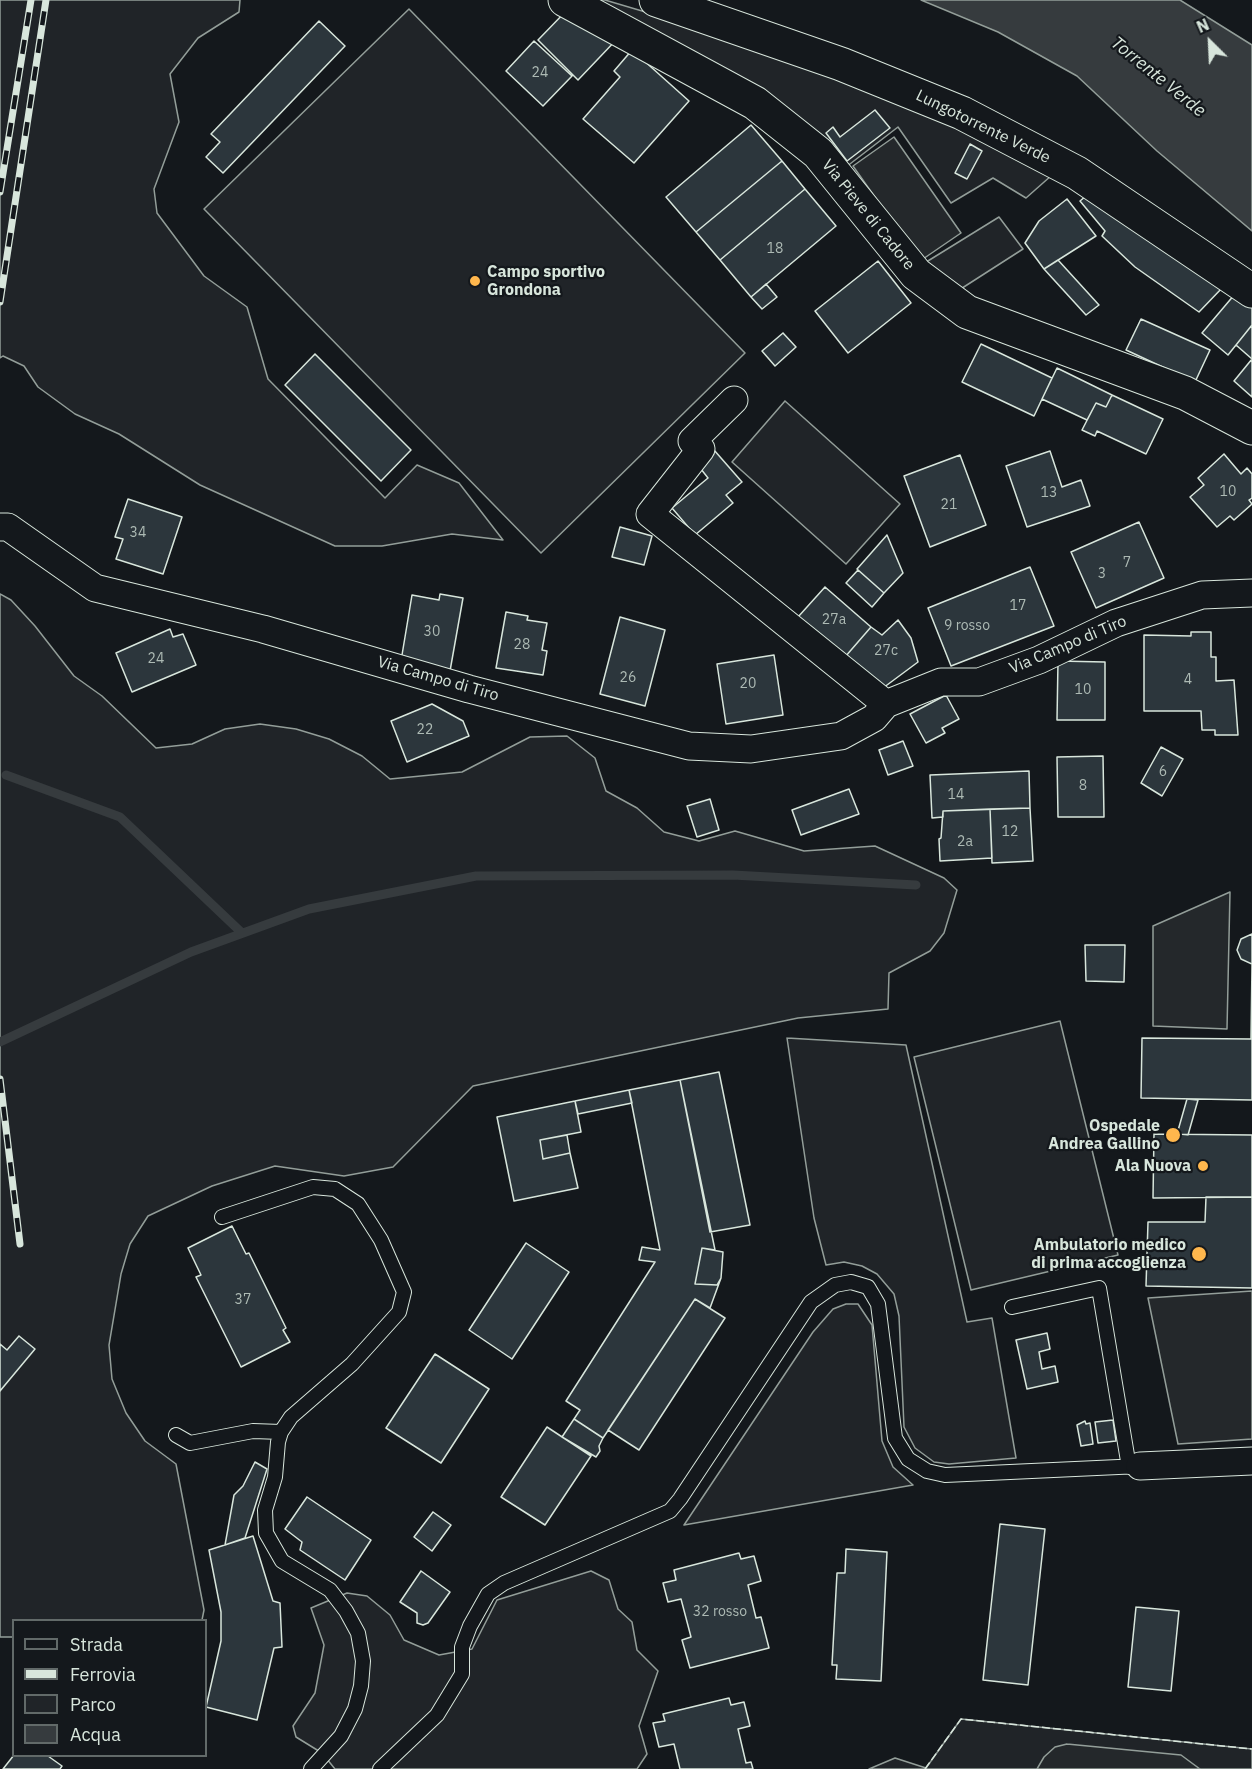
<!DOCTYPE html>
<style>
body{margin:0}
#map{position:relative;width:1252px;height:1769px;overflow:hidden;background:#14181c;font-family:"IBM Plex Sans",sans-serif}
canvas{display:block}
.legend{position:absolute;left:12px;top:1619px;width:195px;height:138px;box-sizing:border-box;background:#14181c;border:2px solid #626a69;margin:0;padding:8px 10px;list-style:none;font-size:18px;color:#d8e6dc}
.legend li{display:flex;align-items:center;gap:12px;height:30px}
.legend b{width:30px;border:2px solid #626a69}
.north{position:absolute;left:1180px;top:12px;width:60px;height:60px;-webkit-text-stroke:4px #14181c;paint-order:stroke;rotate:336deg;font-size:16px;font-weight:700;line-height:24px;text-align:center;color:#d8e6dc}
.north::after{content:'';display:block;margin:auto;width:21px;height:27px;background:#d8e6dc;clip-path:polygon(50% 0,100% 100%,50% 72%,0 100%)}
</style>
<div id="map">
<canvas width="1252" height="1769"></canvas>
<ul class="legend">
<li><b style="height:8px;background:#14181c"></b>Strada</li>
<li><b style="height:8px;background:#d8e6dc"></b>Ferrovia</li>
<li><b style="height:16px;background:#202428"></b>Parco</li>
<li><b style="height:16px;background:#363b3e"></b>Acqua</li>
</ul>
<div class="north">N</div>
</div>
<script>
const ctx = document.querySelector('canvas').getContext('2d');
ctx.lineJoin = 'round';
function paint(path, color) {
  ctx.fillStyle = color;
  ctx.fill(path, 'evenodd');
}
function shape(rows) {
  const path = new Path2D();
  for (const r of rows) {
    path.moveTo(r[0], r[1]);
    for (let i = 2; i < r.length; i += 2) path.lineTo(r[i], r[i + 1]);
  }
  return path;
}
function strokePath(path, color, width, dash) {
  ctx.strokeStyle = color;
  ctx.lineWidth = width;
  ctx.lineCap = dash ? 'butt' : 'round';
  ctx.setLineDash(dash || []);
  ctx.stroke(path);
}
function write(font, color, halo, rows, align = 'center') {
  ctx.font = font + ' "IBM Plex Sans",sans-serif';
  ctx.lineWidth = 4.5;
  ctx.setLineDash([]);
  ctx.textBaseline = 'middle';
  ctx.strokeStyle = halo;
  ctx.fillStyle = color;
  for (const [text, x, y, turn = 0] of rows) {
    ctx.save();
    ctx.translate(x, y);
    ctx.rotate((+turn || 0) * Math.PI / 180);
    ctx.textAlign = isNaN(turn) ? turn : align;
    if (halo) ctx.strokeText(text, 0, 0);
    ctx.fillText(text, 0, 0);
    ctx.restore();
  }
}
const green = shape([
 [0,0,240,0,239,12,198,38,170,74,179,122,154,189,157,213,204,276,247,307,268,379,385,498,417,465,459,483,503,540,452,534,382,546,335,546,200,485,119,434,75,414,38,387,24,366,3,356,0,358,0,0],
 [585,0,605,0,821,64,959,121,1052,175,1026,198,993,178,951,203,898,127,846,167,585,0],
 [409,9,745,353,541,553,204,209,409,9],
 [999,217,1023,249,956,292,923,264,999,217],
 [785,401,900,504,846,564,732,462,785,401],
 [0,594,11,600,35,626,74,676,102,696,156,748,192,744,225,729,260,724,296,729,329,739,362,756,390,779,462,772,530,737,567,736,595,758,606,791,637,808,664,832,699,841,735,831,804,851,875,846,944,878,957,890,944,933,930,951,889,973,888,1009,798,1018,473,1086,393,1167,344,1176,275,1166,212,1186,148,1216,130,1244,121,1274,109,1345,112,1379,126,1413,145,1441,176,1464,204,1610,202,1620,14,1620,13,1637,0,1637,0,594],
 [1060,1021,1118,1255,971,1290,914,1057,1060,1021],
 [787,1038,906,1045,967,1322,992,1318,1016,1458,949,1464,934,1462,915,1448,904,1427,899,1316,894,1294,877,1274,862,1266,844,1262,826,1265,814,1218,787,1038],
 [846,1304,858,1304,872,1325,882,1441,893,1467,913,1485,684,1525,813,1332,833,1309,846,1304],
 [591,1571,609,1580,618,1609,632,1622,637,1650,658,1671,639,1726,647,1754,637,1769,335,1769,322,1753,296,1737,293,1726,315,1693,324,1645,311,1608,347,1593,367,1596,390,1615,404,1640,439,1655,472,1649,497,1600,591,1571],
 [961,1719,1252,1749,1252,1769,869,1769,895,1758,926,1768,961,1719]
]);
paint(green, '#202428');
strokePath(green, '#939e99', 1.5);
const parking = shape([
 [894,137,961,233,920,261,853,166,894,137],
 [1230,892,1227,1029,1153,1026,1153,926,1230,892],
 [1252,1291,1252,1439,1178,1444,1148,1298,1252,1291],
 [1067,1744,1181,1755,1200,1769,1037,1769,1044,1757,1055,1747,1067,1744]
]);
paint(parking, '#24282b');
strokePath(parking, '#939e99', 1.5);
const water = shape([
 [921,0,1180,0,1252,45,1252,231,1157,151,1077,76,998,32,921,0]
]);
paint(water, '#363b3e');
strokePath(water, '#939e99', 1.5);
strokePath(shape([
 [6,775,120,817,242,933],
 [0,1042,191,952,309,909,476,876,733,875,916,885]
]), '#363b3e', 9);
const building = shape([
 [569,8,618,38,578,80,538,40,569,8],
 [319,21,345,46,223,173,206,157,220,142,211,134,319,21],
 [534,41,572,76,543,106,506,71,534,41],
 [632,50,689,101,634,163,583,119,620,77,614,71,632,50],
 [875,110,890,128,847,161,826,133,833,127,840,137,875,110],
 [751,125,782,161,696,232,666,197,751,125],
 [970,144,982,151,967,179,955,173,970,144],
 [782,161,805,189,720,260,696,232,782,161],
 [805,189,836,226,751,297,720,260,805,189],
 [1093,190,1223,287,1199,312,1135,267,1102,236,1105,231,1080,201,1093,190],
 [1067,199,1096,236,1044,269,1025,243,1039,221,1067,199],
 [1058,260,1099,305,1086,315,1044,269,1058,260],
 [878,261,911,303,848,353,815,311,878,261],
 [766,284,777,297,762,309,751,297,766,284],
 [1235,294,1252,308,1252,325,1228,355,1202,333,1235,294],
 [1141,319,1210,350,1195,382,1126,350,1141,319],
 [1252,325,1252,359,1236,345,1252,325],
 [783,333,796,347,775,366,762,351,783,333],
 [981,344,1052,378,1034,416,962,382,981,344],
 [315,354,411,450,381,481,285,385,315,354],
 [1252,359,1252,397,1234,381,1252,359],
 [1057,368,1112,395,1106,407,1096,403,1087,420,1042,399,1057,368],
 [1112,395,1163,419,1146,454,1097,431,1095,436,1082,430,1096,403,1106,407,1112,395],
 [714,450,742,482,726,495,733,503,695,535,672,508,708,478,697,464,714,450],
 [1050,451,1062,487,1081,480,1090,506,1027,527,1006,466,1050,451],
 [1224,454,1241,474,1247,468,1252,474,1252,498,1249,500,1252,504,1234,520,1230,516,1217,527,1190,497,1204,485,1198,478,1224,454],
 [960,455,986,525,930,547,904,476,960,455],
 [128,499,182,517,163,574,116,559,123,539,115,537,128,499],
 [1139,522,1164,578,1096,608,1071,552,1139,522],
 [620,527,652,536,644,565,612,557,620,527],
 [887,535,903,573,884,593,857,569,887,535],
 [1030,567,1054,626,951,666,928,608,1030,567],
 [858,570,884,593,872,607,846,583,858,570],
 [825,587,871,627,845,657,798,617,825,587],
 [440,594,463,598,450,671,401,661,412,595,439,600,440,594],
 [506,612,528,616,527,620,547,623,542,650,547,651,543,675,496,668,506,612],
 [620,617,665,630,645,706,600,694,620,617],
 [898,620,911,638,918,662,883,688,845,657,871,627,882,635,898,620],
 [170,629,173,637,183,634,196,665,132,692,116,653,170,629],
 [1191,632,1211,632,1211,657,1216,657,1216,681,1234,680,1238,735,1215,735,1215,730,1202,730,1201,711,1144,711,1144,635,1191,636,1191,632],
 [774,655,783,715,726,724,717,664,774,655],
 [1058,661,1105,662,1105,720,1057,720,1058,661],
 [946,695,959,719,942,728,945,733,926,743,910,714,946,695],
 [432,704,463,721,469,736,407,762,391,721,432,704],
 [903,741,913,766,888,775,879,750,903,741],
 [1161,747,1183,759,1162,796,1141,783,1161,747],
 [1103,756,1104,817,1058,817,1057,757,1103,756],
 [1029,771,1030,808,943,811,943,817,932,818,930,775,1029,771],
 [849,789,859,814,801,835,792,810,849,789],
 [710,799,719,830,697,837,687,806,710,799],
 [1030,808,1033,861,992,863,990,809,1030,808],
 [990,809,992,858,940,861,939,839,941,838,943,811,990,809],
 [1252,934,1252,1100,1141,1098,1142,1038,1251,1039,1252,964,1241,959,1237,950,1241,939,1252,934],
 [1085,945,1125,945,1124,982,1086,981,1085,945],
 [719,1072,750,1225,710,1232,680,1080,719,1072],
 [680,1080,715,1250,702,1248,695,1284,717,1285,721,1278,710,1308,695,1299,603,1438,574,1419,580,1410,566,1401,655,1262,639,1260,642,1247,660,1250,629,1090,680,1080],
 [629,1090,632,1103,578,1114,575,1101,629,1090],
 [1187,1099,1198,1100,1188,1135,1177,1134,1187,1099],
 [575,1101,581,1132,540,1140,543,1159,570,1153,578,1188,514,1201,497,1117,575,1101],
 [1154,1134,1252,1135,1252,1197,1153,1198,1154,1134],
 [567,1135,570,1153,543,1159,540,1140,567,1135],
 [1206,1197,1252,1197,1252,1288,1146,1286,1148,1222,1205,1222,1206,1197],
 [232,1226,246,1254,249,1253,286,1328,283,1330,290,1342,241,1367,196,1277,201,1275,188,1248,232,1226],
 [526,1243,569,1272,512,1359,469,1330,526,1243],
 [702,1248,723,1252,721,1278,717,1285,695,1284,702,1248],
 [695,1299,725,1318,639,1450,608,1430,695,1299],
 [1047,1333,1050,1349,1039,1352,1042,1369,1055,1366,1058,1382,1027,1389,1016,1340,1047,1333],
 [19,1336,35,1349,0,1391,0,1344,7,1350,19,1336],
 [435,1354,489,1389,441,1463,386,1428,435,1354],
 [574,1419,603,1438,599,1446,600,1451,596,1457,562,1437,574,1419],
 [1113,1420,1116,1441,1098,1443,1095,1422,1113,1420],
 [1085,1421,1086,1424,1090,1423,1093,1444,1081,1446,1077,1425,1085,1421],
 [547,1427,591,1456,545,1525,501,1497,547,1427],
 [255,1462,267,1469,245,1538,225,1545,234,1495,243,1486,255,1462],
 [307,1497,371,1540,345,1580,300,1550,302,1542,285,1529,307,1497],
 [433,1512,451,1525,432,1551,414,1537,433,1512],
 [1000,1524,1045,1529,1028,1685,983,1680,1000,1524],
 [253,1536,273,1601,280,1603,282,1647,274,1648,257,1720,206,1707,221,1641,221,1612,209,1550,253,1536],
 [846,1549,887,1552,881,1681,836,1679,837,1665,832,1665,837,1573,845,1573,846,1549],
 [739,1553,741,1559,754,1556,761,1581,748,1585,756,1618,761,1617,769,1648,690,1668,682,1640,691,1637,681,1599,668,1602,663,1583,676,1580,674,1570,739,1553],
 [421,1571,450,1592,428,1623,423,1625,417,1623,417,1613,400,1602,421,1571],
 [1136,1607,1179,1611,1171,1691,1128,1687,1136,1607],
 [729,1698,731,1705,744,1702,750,1726,738,1729,746,1763,751,1762,753,1769,680,1769,674,1744,659,1747,653,1723,665,1721,663,1714,729,1698],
 [14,1755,48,1756,62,1766,60,1769,3,1769,14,1755]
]);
paint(building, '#2c363c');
strokePath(building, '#d8e6dc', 1.5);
const service = shape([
 [222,1217,313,1187,335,1189,358,1204,381,1240,404,1292,399,1312,352,1364,291,1417,281,1432,278,1442,275,1477,265,1510,266,1533,282,1561,330,1590,346,1611,358,1633,363,1661,361,1686,355,1709,341,1736,311,1769],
 [1012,1307,1099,1288,1129,1467],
 [176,1435,190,1443,253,1431,281,1432],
 [380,1769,437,1715,462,1674,462,1647,470,1626,488,1594,504,1583,670,1511,680,1499,811,1302,835,1285,851,1282,868,1287,878,1304,895,1438,908,1459,927,1471,945,1475,1140,1466]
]);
const minor = shape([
 [734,400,692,441,701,449,650,514,886,704],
 [0,527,8,527,95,588,263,629,469,689,689,746,751,749,841,736,874,718,886,704,941,682,979,682,1039,660,1116,623,1202,595,1252,593],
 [1140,1466,1252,1461]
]);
const tertiary = shape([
 [565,0,755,103,818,153,916,274,967,312,1185,393,1252,428],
 [656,0,841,64,962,113,1077,173,1252,291]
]);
strokePath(service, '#d8e6dc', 16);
strokePath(minor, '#d8e6dc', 29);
strokePath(tertiary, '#d8e6dc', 35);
strokePath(service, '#14181c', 14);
strokePath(minor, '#14181c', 27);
strokePath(tertiary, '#14181c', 33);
const rail = shape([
 [0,192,31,0],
 [0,302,46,0],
 [0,1079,20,1244]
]);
strokePath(rail, '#d8e6dc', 7);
strokePath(rail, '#14181c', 4.5, [14]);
strokePath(shape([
 [925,1769,961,1719,1252,1749]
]), '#d8e6dc', 1.5, [8, 3]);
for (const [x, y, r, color] of [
 [475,281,6,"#ffb74d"],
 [1173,1135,8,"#ffb74d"],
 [1203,1166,6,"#ffb74d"],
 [1199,1254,8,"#ffb74d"]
]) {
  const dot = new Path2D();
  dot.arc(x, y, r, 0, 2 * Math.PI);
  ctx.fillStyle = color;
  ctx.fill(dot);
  strokePath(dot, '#14181c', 2);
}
write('14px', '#adbab4', null, [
 ["24",540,73],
 ["18",775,249],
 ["10",1228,492],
 ["13",1049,493],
 ["21",949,505],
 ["34",138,533],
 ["7",1127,563],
 ["3",1102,574],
 ["17",1018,606],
 ["27a",834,620],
 ["9 rosso",967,626],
 ["30",432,632],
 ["28",522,645],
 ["27c",886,651],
 ["24",156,659],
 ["26",628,678],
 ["4",1188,680],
 ["20",748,684],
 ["10",1083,690],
 ["22",425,730],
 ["6",1163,772],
 ["8",1083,786],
 ["14",956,795],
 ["12",1010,832],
 ["2a",965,842],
 ["37",243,1300],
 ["32 rosso",720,1612]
]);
write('16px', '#d8e6dc', '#14181c', [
 ["Lungotorrente Verde",983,127,26],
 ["Via Pieve di Cadore",868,215,51],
 ["Via Campo di Tiro",1068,645,-23],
 ["Via Campo di Tiro",438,679,16]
]);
write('bold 16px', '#d8e6dc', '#14181c', [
 ["Campo sportivo",487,272,"left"],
 ["Grondona",487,290,"left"],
 ["Ospedale",1160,1126],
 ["Andrea Gallino",1160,1144],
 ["Ala Nuova",1191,1166],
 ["Ambulatorio medico",1186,1245],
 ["di prima accoglienza",1186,1263]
], 'right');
write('italic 18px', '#d8e6dc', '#14181c', [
 ["Torrente Verde",1158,77,39]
]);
</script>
